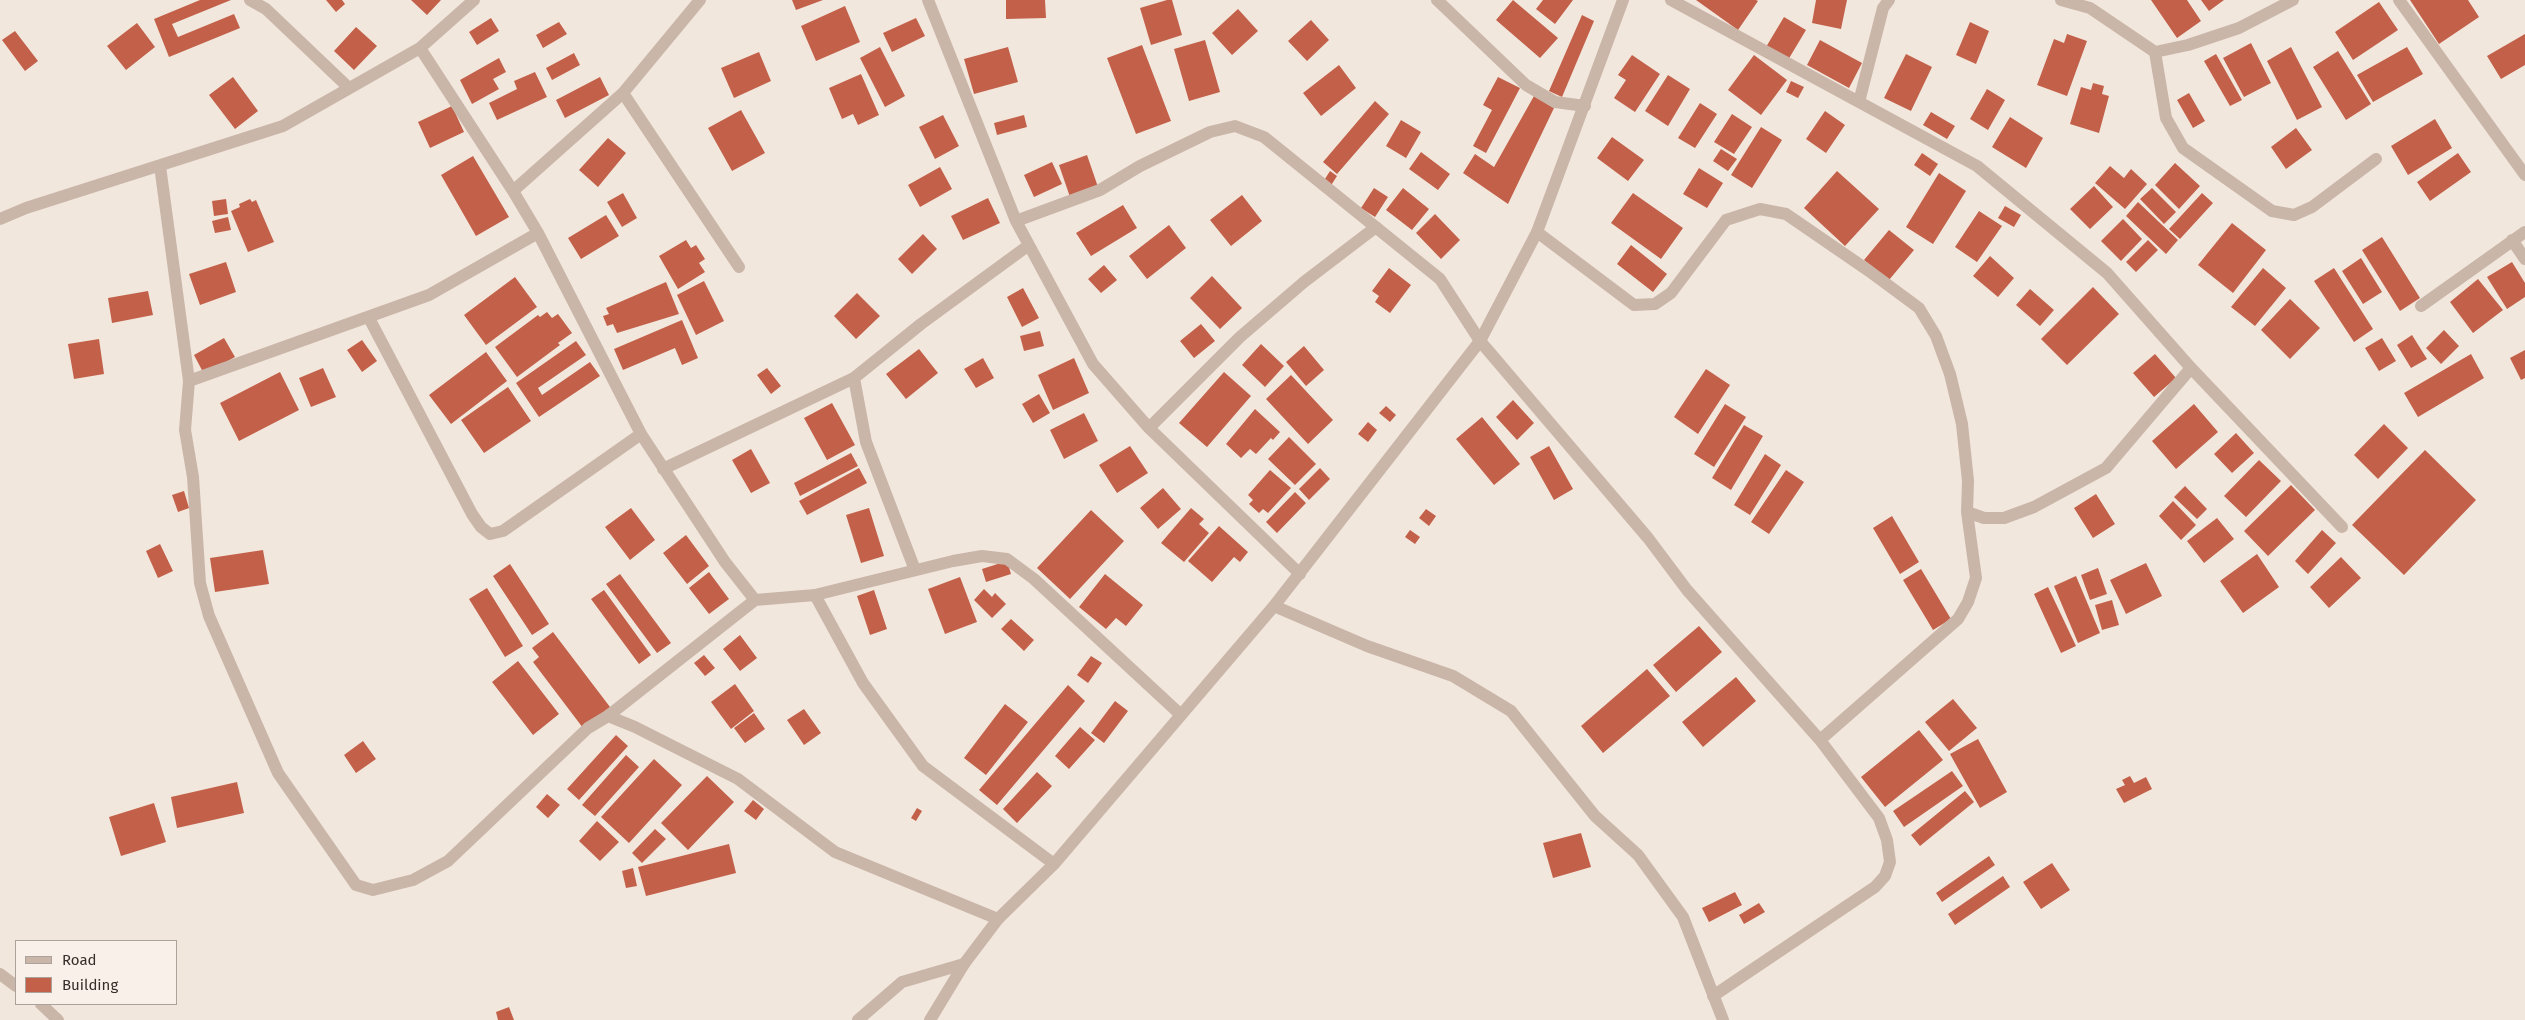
<!DOCTYPE html>
<style>
body{margin:0}
#map{position:relative;width:2525px;height:1020px;overflow:hidden;background:#f2e7dd;font-family:"Fira Sans",sans-serif}
canvas{display:block}
.legend{position:absolute;left:15px;top:940px;width:162px;height:65px;box-sizing:border-box;background:#f9f1e9;border:1px solid #aba29c;margin:0;padding:6px 9px;list-style:none;font-size:15px;color:#372c29}
.legend li{display:flex;align-items:center;gap:10px;height:25px}
.legend b{width:25px;border:1px solid #aba29c}
</style>
<div id="map">
<canvas width="2525" height="1020"></canvas>
<ul class="legend">
<li><b style="height:6px;background:#cab6a9"></b>Road</li>
<li><b style="height:14px;background:#c36049"></b>Building</li>
</ul>
</div>
<script>
const ctx = document.querySelector('canvas').getContext('2d');
ctx.lineJoin = 'round';
function paint(path, color) {
  ctx.fillStyle = color;
  ctx.fill(path, 'evenodd');
}
function shape(rows) {
  const path = new Path2D();
  for (const r of rows) {
    path.moveTo(r[0], r[1]);
    for (let i = 2; i < r.length; i += 2) path.lineTo(r[i], r[i + 1]);
  }
  return path;
}
function strokePath(path, color, width, dash) {
  ctx.strokeStyle = color;
  ctx.lineWidth = width;
  ctx.lineCap = dash ? 'butt' : 'round';
  ctx.setLineDash(dash || []);
  ctx.stroke(path);
}
paint(shape([
 [200,0,231,0,172,24,178,37,234,14,240,28,169,57,154,19],
 [326,0,342,0,345,4,336,12],
 [411,0,441,0,427,15],
 [792,0,823,0,796,10],
 [1006,0,1045,0,1046,18,1006,19],
 [1167,0,1172,0,1182,35,1151,45,1140,8],
 [1513,0,1558,38,1540,58,1496,20],
 [1543,0,1573,0,1555,24,1536,9],
 [1696,0,1756,0,1758,1,1738,30],
 [1816,0,1847,0,1841,29,1812,23],
 [2151,0,2187,0,2201,21,2177,38],
 [2201,0,2224,0,2209,11],
 [2410,0,2468,0,2479,17,2439,44],
 [2379,2,2398,30,2353,60,2335,32],
 [845,6,860,42,816,61,801,26],
 [1238,9,1258,31,1232,55,1212,33],
 [1582,15,1594,21,1562,97,1549,91],
 [1784,17,1806,30,1788,60,1766,47],
 [491,18,499,31,477,45,469,32],
 [916,18,925,36,892,52,883,33],
 [1311,20,1329,40,1307,61,1288,41],
 [559,22,567,34,543,48,536,35],
 [1970,22,1989,31,1976,64,1956,55],
 [137,23,155,47,126,70,107,46],
 [356,27,377,46,354,70,334,51],
 [15,31,38,61,25,71,2,40],
 [2067,34,2087,41,2067,96,2037,85,2054,39,2064,43],
 [2525,34,2525,65,2501,79,2487,56],
 [1205,40,1220,92,1189,101,1174,49],
 [1820,40,1862,63,1849,88,1807,65],
 [2251,43,2271,83,2244,97,2223,58],
 [1142,45,1171,121,1136,134,1107,58],
 [880,47,905,96,885,107,860,58],
 [1008,47,1018,82,974,94,964,59],
 [2291,47,2322,107,2297,120,2267,61],
 [2407,47,2423,74,2373,102,2357,75],
 [2338,51,2371,104,2346,120,2313,67],
 [759,52,771,81,734,98,721,68],
 [574,53,580,65,552,80,546,68],
 [1906,54,1932,67,1911,111,1884,98],
 [2216,54,2242,100,2230,106,2204,61],
 [1632,55,1660,74,1635,112,1614,98,1626,80,1618,75],
 [1754,55,1787,80,1761,115,1728,90],
 [499,58,506,72,493,79,499,89,472,104,460,80],
 [1339,65,1356,88,1321,116,1303,93],
 [535,72,547,97,497,120,489,103,517,89,514,81],
 [861,74,879,115,858,125,853,114,842,119,829,88],
 [1668,75,1690,89,1668,126,1645,111],
 [233,77,258,111,235,129,209,95],
 [600,77,609,95,565,118,556,100],
 [1498,77,1520,88,1486,153,1473,146,1492,110,1483,105],
 [1791,81,1804,87,1798,98,1786,92],
 [2093,83,2104,86,2102,94,2109,96,2099,133,2070,124,2081,87,2091,90],
 [1987,89,2005,100,1988,130,1970,119],
 [2189,93,2205,121,2193,128,2177,100],
 [1534,96,1554,108,1508,204,1463,173,1475,154,1494,167],
 [1375,101,1389,114,1337,174,1323,162],
 [1700,103,1717,114,1695,148,1678,138],
 [452,106,464,132,430,148,418,122],
 [741,110,765,153,732,171,708,128],
 [1825,111,1845,125,1826,153,1806,139],
 [1931,112,1955,126,1947,139,1923,125],
 [1732,114,1752,127,1734,154,1714,142],
 [943,115,959,146,935,159,919,127],
 [1024,115,1027,127,997,135,994,123],
 [2010,117,2043,138,2026,168,1992,147],
 [2435,119,2452,148,2408,175,2391,146],
 [1401,120,1421,132,1406,158,1386,146],
 [1761,127,1782,140,1752,188,1731,175],
 [2296,128,2312,150,2286,169,2271,147],
 [1612,137,1644,160,1628,181,1597,158],
 [608,138,626,153,598,187,579,170],
 [1721,149,1737,159,1728,171,1713,161],
 [1421,152,1450,174,1438,190,1409,169],
 [1922,153,1938,164,1930,176,1914,165],
 [2458,153,2471,172,2430,201,2417,182],
 [1087,155,1098,187,1070,197,1059,165],
 [473,156,509,217,476,236,441,175],
 [1052,162,1062,184,1034,197,1024,175],
 [2175,163,2200,186,2179,209,2155,185],
 [2110,166,2124,178,2131,169,2147,184,2125,209,2095,183],
 [940,167,952,189,920,207,908,185],
 [1699,168,1723,183,1707,208,1683,194],
 [1330,171,1337,176,1330,187,1323,182],
 [1837,171,1879,209,1845,246,1804,208],
 [1939,173,1966,191,1933,244,1906,227],
 [2094,186,2113,207,2090,229,2070,209],
 [1374,188,1388,197,1375,217,1361,208],
 [1403,188,1429,209,1412,230,1386,210],
 [2152,188,2176,212,2164,224,2140,199],
 [623,193,637,218,622,227,607,202],
 [1633,193,1683,228,1661,259,1611,223],
 [2202,193,2213,203,2180,239,2169,229],
 [1242,195,1262,221,1231,246,1210,220],
 [988,198,1000,223,963,240,951,216],
 [226,199,228,214,214,216,212,201],
 [250,199,252,202,256,200,274,242,248,252,231,211,240,207,239,204],
 [2138,202,2178,240,2166,254,2126,216],
 [1123,205,1137,228,1091,256,1076,233],
 [2005,206,2021,215,2014,227,1998,218],
 [1979,211,2002,226,1977,262,1955,247],
 [1435,214,1460,240,1441,259,1416,233],
 [606,215,619,236,581,259,568,238],
 [228,217,231,230,215,233,212,221],
 [2123,219,2142,239,2121,261,2101,241],
 [2232,223,2266,250,2233,293,2198,265],
 [1169,225,1186,248,1147,279,1129,256],
 [1889,230,1914,250,1889,280,1864,260],
 [923,234,937,249,912,274,898,259],
 [2382,237,2420,298,2400,311,2362,250],
 [686,240,691,248,696,245,705,259,699,263,705,272,678,289,659,256],
 [2148,240,2158,250,2136,272,2126,262],
 [1631,245,1667,274,1653,292,1617,264],
 [1990,256,2014,278,1998,297,1973,276],
 [2361,258,2382,292,2363,304,2342,271],
 [226,262,236,292,200,305,189,274],
 [2512,262,2525,283,2525,297,2507,309,2487,277],
 [1104,265,1117,280,1101,293,1088,279],
 [1389,268,1411,285,1390,313,1375,302,1379,296,1372,291],
 [2263,268,2286,288,2255,326,2231,307],
 [2334,268,2373,329,2354,342,2314,281],
 [1212,276,1242,308,1220,329,1190,298],
 [515,277,537,307,486,345,464,315],
 [2478,279,2503,310,2473,333,2450,302],
 [704,281,724,321,696,335,677,295],
 [666,282,679,314,617,333,613,324,607,326,603,316,609,314,606,308],
 [2093,287,2119,314,2067,365,2041,339],
 [1023,288,1039,318,1022,327,1007,297],
 [2030,289,2054,310,2040,326,2016,305],
 [148,291,153,315,112,323,108,298],
 [857,293,880,316,856,339,834,316],
 [2290,299,2320,328,2290,359,2261,330],
 [547,312,552,318,558,314,572,333,558,343,560,345,517,377,495,347,538,315,540,317],
 [682,320,698,358,682,365,675,348,623,370,614,349],
 [1201,324,1215,341,1194,358,1180,341],
 [2444,330,2459,346,2441,364,2426,348],
 [1040,331,1044,346,1024,351,1020,336],
 [2412,335,2427,359,2411,368,2397,345],
 [224,338,235,357,204,374,194,355],
 [2382,338,2396,361,2379,371,2365,348],
 [99,339,104,374,74,379,68,344],
 [362,340,377,361,362,372,347,350],
 [576,341,586,355,538,388,542,395,590,362,600,376,539,417,516,383],
 [1261,344,1284,366,1265,387,1242,365],
 [1304,346,1324,370,1306,386,1286,362],
 [919,349,938,373,906,399,886,374],
 [2525,350,2525,378,2521,380,2510,358],
 [486,352,507,381,451,424,429,395],
 [2155,354,2176,378,2154,397,2133,373],
 [2471,354,2484,378,2418,417,2404,393],
 [983,358,994,378,976,388,964,369],
 [1074,358,1089,393,1053,410,1038,375],
 [323,368,336,397,311,407,299,378],
 [767,368,781,386,771,394,757,375],
 [1706,369,1730,385,1698,434,1674,417],
 [280,372,299,410,239,441,220,403],
 [1224,372,1251,396,1207,447,1179,423],
 [1291,375,1333,420,1308,444,1266,399],
 [508,387,531,421,484,453,461,420],
 [1039,394,1050,413,1033,423,1022,404],
 [1513,400,1534,423,1517,440,1496,417],
 [832,403,855,445,827,460,804,418],
 [1725,404,1746,417,1714,467,1694,454],
 [2194,404,2218,432,2176,469,2152,441],
 [1386,406,1396,415,1390,422,1379,413],
 [1255,409,1280,432,1273,440,1271,438,1256,454,1250,449,1241,458,1226,444],
 [1084,413,1098,441,1064,459,1050,430],
 [1482,417,1520,464,1494,485,1456,439],
 [1368,422,1377,430,1368,442,1358,434],
 [2384,424,2408,448,2378,479,2354,455],
 [1744,425,1763,436,1731,490,1712,478],
 [2236,433,2254,453,2232,473,2214,454],
 [1289,437,1316,464,1295,485,1268,459],
 [1130,446,1148,473,1117,493,1099,465],
 [1549,446,1573,489,1554,500,1530,457],
 [751,449,770,483,751,493,732,460],
 [2425,450,2476,500,2404,575,2352,525],
 [851,453,858,466,800,496,794,483],
 [1765,454,1781,465,1750,515,1734,505],
 [2259,460,2281,481,2246,517,2224,496],
 [859,468,867,483,807,515,799,501],
 [1320,468,1330,479,1309,500,1299,489],
 [1270,470,1291,488,1268,513,1263,509,1259,513,1249,504,1253,500,1248,495],
 [1786,470,1804,482,1769,534,1751,522],
 [2291,485,2315,510,2268,556,2244,531],
 [2185,486,2207,509,2197,519,2174,497],
 [1163,488,1181,509,1158,529,1140,508],
 [184,491,189,508,178,512,172,495],
 [1295,492,1306,503,1277,533,1266,522],
 [2096,494,2115,524,2093,538,2074,508],
 [2173,501,2196,525,2181,540,2159,516],
 [631,508,655,540,630,560,605,527],
 [869,508,884,556,861,563,846,515],
 [1191,508,1204,519,1199,524,1209,533,1184,562,1161,543],
 [1426,509,1436,516,1429,526,1419,518],
 [1091,510,1124,541,1070,599,1037,568],
 [1892,516,1919,562,1900,574,1873,528],
 [2217,518,2234,539,2204,563,2187,541],
 [1219,526,1248,552,1240,562,1234,557,1212,582,1188,561],
 [1410,530,1420,537,1415,544,1405,537],
 [2322,530,2336,543,2308,574,2295,561],
 [686,535,709,566,687,584,663,553],
 [160,544,173,571,158,578,146,551],
 [263,550,269,584,215,592,210,558],
 [2257,554,2279,587,2243,613,2220,581],
 [2341,557,2361,578,2329,608,2310,587],
 [1007,561,1011,574,986,582,982,569],
 [2146,563,2162,596,2126,614,2110,580],
 [510,564,549,624,532,635,493,576],
 [2098,568,2107,594,2090,600,2081,575],
 [1921,569,1951,619,1933,630,1903,580],
 [709,572,729,599,709,614,689,588],
 [620,574,671,643,657,653,606,584],
 [1105,574,1143,605,1126,626,1116,618,1106,629,1079,607],
 [2076,576,2100,633,2078,643,2054,586],
 [960,577,977,622,945,634,928,589],
 [2048,587,2076,646,2061,653,2034,594],
 [487,588,523,646,505,657,469,599],
 [984,589,992,597,995,593,1006,604,992,618,974,600],
 [604,590,651,655,639,664,591,599],
 [874,590,887,629,870,635,857,596],
 [2112,600,2119,625,2102,630,2095,605],
 [1011,619,1034,640,1024,651,1001,629],
 [1699,626,1722,652,1676,692,1653,665],
 [553,632,610,707,583,728,533,662,539,657,532,648],
 [740,635,757,658,740,671,723,649],
 [704,655,715,668,705,676,694,663],
 [1091,656,1102,663,1088,683,1077,675],
 [518,661,559,714,533,735,492,682],
 [1647,669,1670,696,1603,753,1581,726],
 [1736,677,1756,701,1703,747,1682,722],
 [735,684,754,711,731,729,711,702],
 [1068,685,1085,701,997,805,979,790],
 [1953,699,1977,728,1949,751,1925,722],
 [1115,701,1128,711,1104,743,1091,733],
 [1005,704,1028,722,986,775,964,758],
 [804,709,821,733,804,745,787,720],
 [754,713,765,729,745,743,734,728],
 [1080,727,1095,740,1069,769,1055,756],
 [1919,730,1943,760,1885,807,1861,777],
 [616,735,628,746,579,800,567,789],
 [1978,739,2007,792,1980,808,1950,754],
 [363,741,376,759,356,773,344,755],
 [626,755,639,767,595,816,582,805],
 [654,759,682,785,629,843,601,817],
 [1952,771,1963,786,1904,827,1893,811],
 [1037,772,1052,786,1017,823,1003,809],
 [707,776,734,802,688,850,661,823],
 [2130,776,2134,783,2146,777,2152,789,2124,803,2116,789,2125,785,2122,780],
 [237,782,244,813,177,828,171,797],
 [1965,791,1974,802,1920,846,1911,835],
 [547,794,560,805,548,818,536,807],
 [753,800,764,809,756,820,744,811],
 [154,803,166,842,121,856,109,817],
 [917,808,922,811,916,821,911,818],
 [597,821,619,842,600,861,579,841],
 [655,829,666,839,642,863,632,853],
 [1581,833,1591,867,1553,878,1543,843],
 [729,844,736,873,646,896,638,867],
 [1989,856,1995,865,1942,902,1936,893],
 [2052,863,2070,890,2041,909,2023,882],
 [633,868,637,886,626,888,622,871],
 [2003,876,2010,887,1955,925,1948,914],
 [1735,892,1742,905,1709,922,1702,908],
 [1759,903,1765,912,1744,924,1739,915],
 [509,1007,514,1020,498,1020,496,1012]
]), '#c36049');
strokePath(shape([
 [250,0,266,9,349,88],
 [928,0,1016,221,1093,364,1149,428,1300,574],
 [1437,0,1526,85,1555,102,1585,106],
 [1671,0,1977,166,2107,273,2191,368,2342,527],
 [2061,0,2090,8,2155,52,2188,45,2239,28,2293,0],
 [2399,0,2525,175],
 [420,48,513,191,538,233,641,434,725,562,755,600],
 [2155,52,2166,118,2183,148,2272,211,2294,215,2312,207,2376,159],
 [623,93,739,267],
 [1859,102,1883,8,1889,0],
 [160,166,189,381,185,430,193,477,200,583,209,616,278,773,356,885,373,890,413,880,448,861,588,728,608,716,755,600,815,595,863,683,923,766,1054,864],
 [513,191,623,93,700,0],
 [0,219,26,208,283,126,420,48,474,0],
 [1016,221,1100,190,1140,166,1210,132,1235,126,1264,137,1440,279,1480,341,1648,538,1687,590,1820,740,1879,818,1887,840,1890,862,1885,876,1875,887,1713,996],
 [1537,232,1634,305,1655,304,1671,293,1726,220,1760,209,1786,214,1869,271,1919,308,1936,336,1950,374,1962,424,1968,481,1967,512,1976,578,1968,602,1958,619,1820,740],
 [2512,240,2525,259],
 [2421,306,2525,232],
 [369,318,472,514,481,527,490,534,503,531,641,434],
 [854,378,866,442,915,570],
 [189,381,429,295,538,233],
 [1149,428,1240,337,1304,282,1376,227],
 [663,469,854,378,921,324,1029,245],
 [1967,512,1984,518,2004,518,2034,507,2106,468,2191,368],
 [815,595,953,561,982,556,1007,559,1034,579,1181,715],
 [1274,606,1367,646,1453,676,1511,711,1595,816,1638,855,1683,917,1723,1020],
 [608,716,635,727,738,779,835,852,998,919],
 [0,974,16,986],
 [41,1004,58,1020],
 [858,1020,902,982,964,964]
]), '#cab6a9', 12);
strokePath(shape([
 [930,1020,964,964,998,919,1054,864,1274,606,1480,341,1537,232,1623,0]
]), '#cab6a9', 12);
</script>
